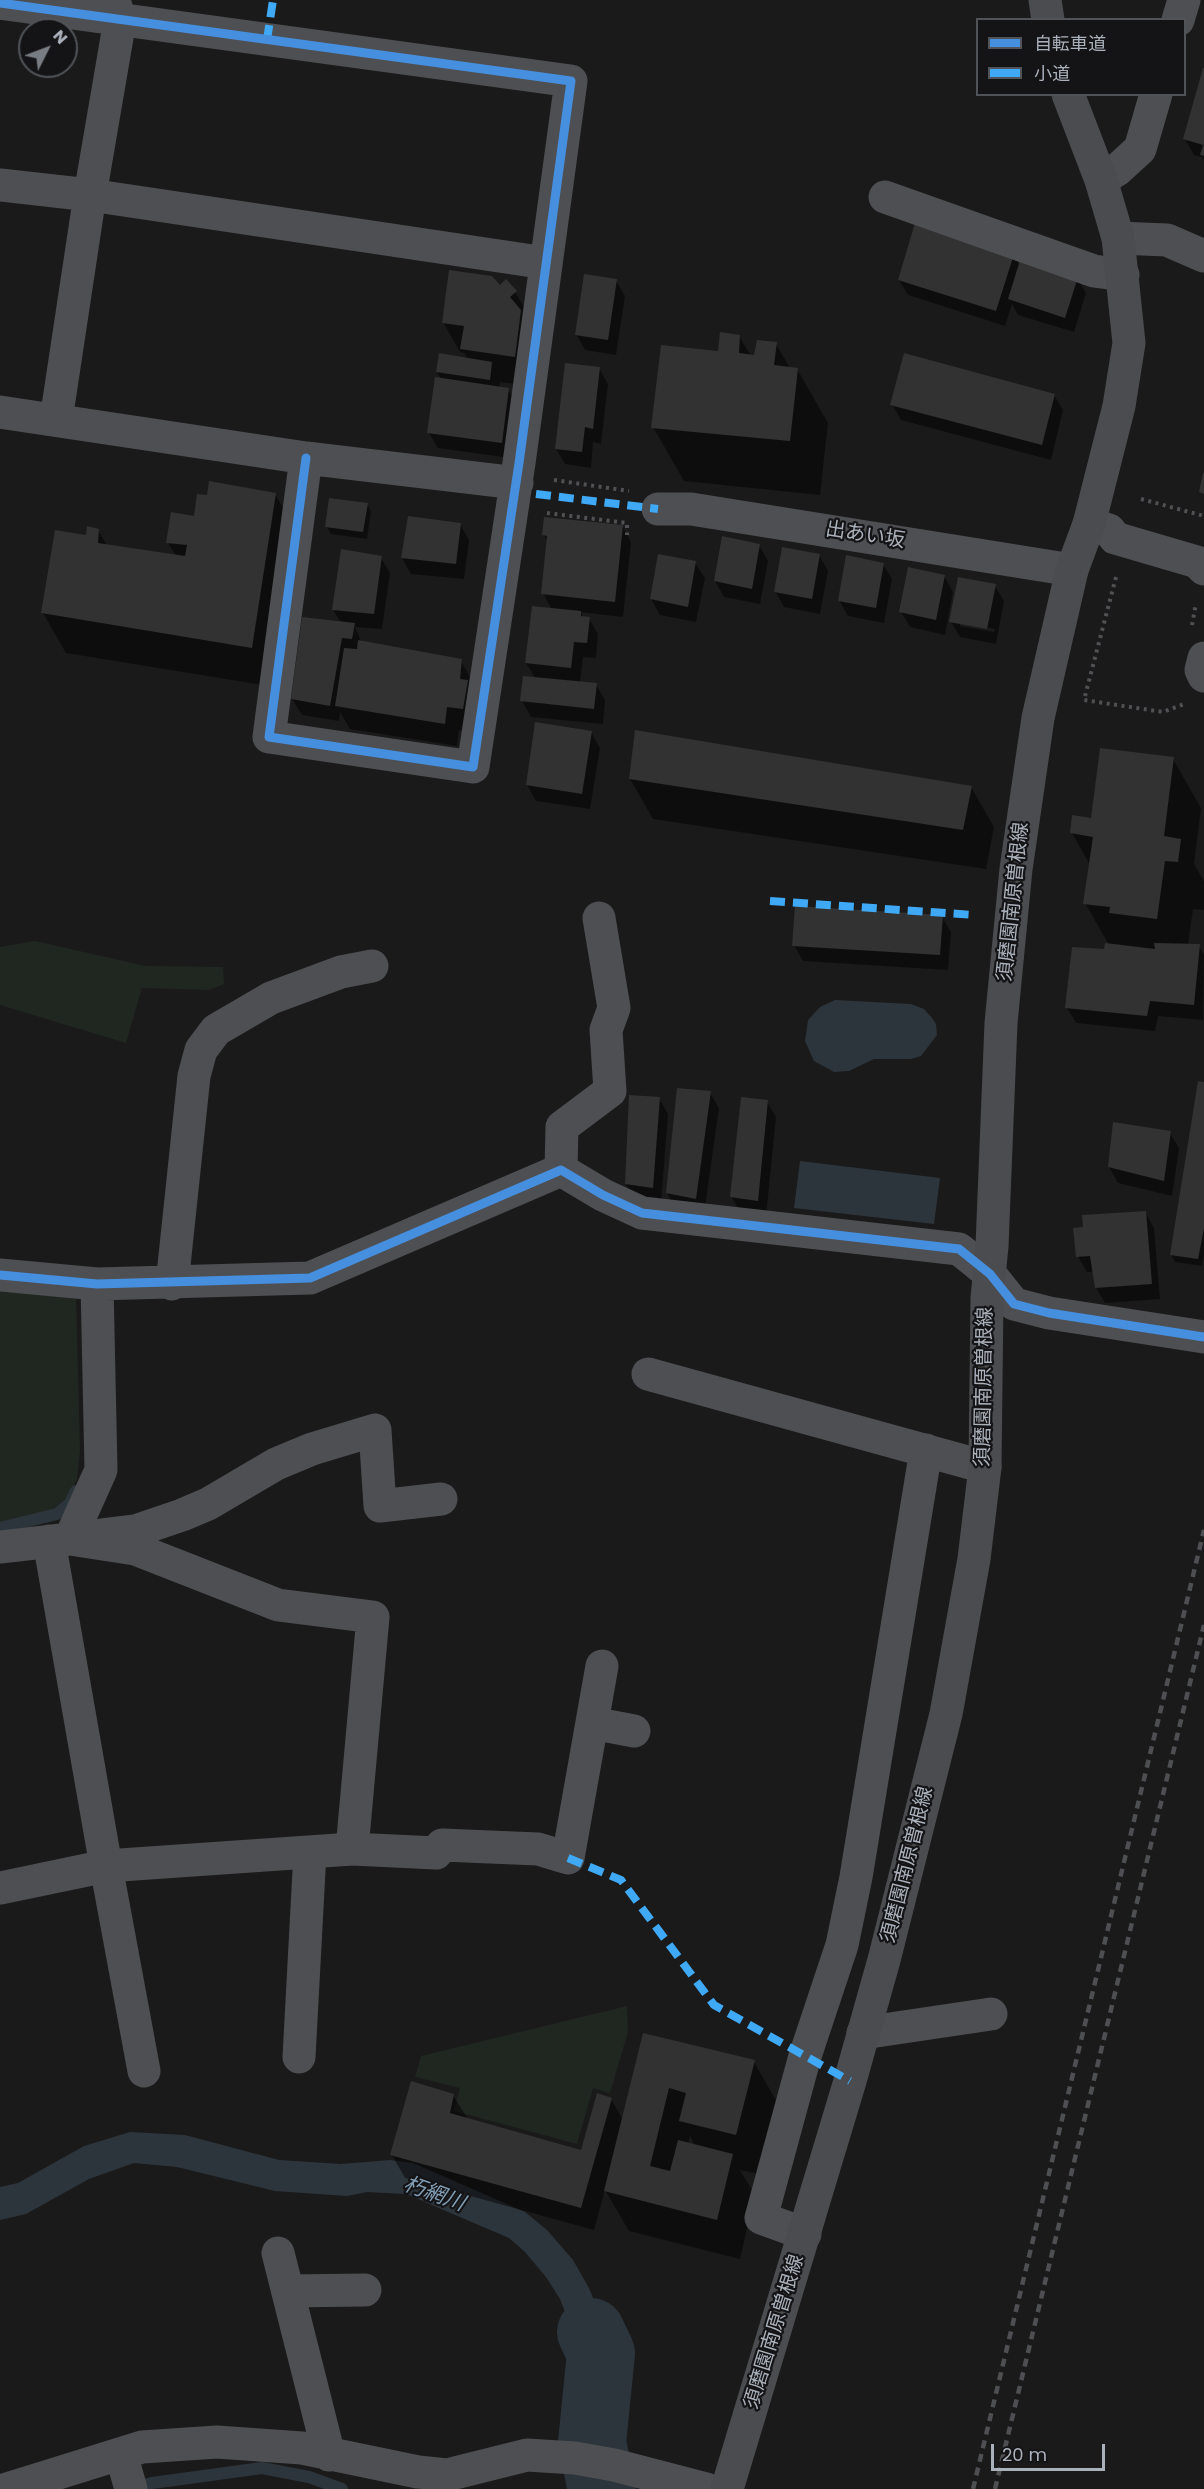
<!DOCTYPE html>
<meta charset="utf-8">
<style>
body{margin:0}
#map{position:relative;width:1204px;height:2489px;overflow:hidden;background:#1a1a1a;font-family:Poppins,"Noto Sans JP",sans-serif}
canvas{display:block}
.legend{position:absolute;left:976px;top:18px;width:210px;height:78px;box-sizing:border-box;background:#141416;border:2px solid #505358;margin:0;padding:8px 10px;list-style:none;font-size:18px;color:#abb1bb}
.legend li{display:flex;align-items:center;gap:12px;height:30px}
.legend b{width:30px;border:2px solid #505358}
.north{position:absolute;left:18px;top:18px;width:60px;height:60px;box-sizing:border-box;background:#141416;border:2px solid #505358;border-radius:50%;rotate:48deg;font-size:16px;font-weight:700;line-height:24px;text-align:center;color:#abb1bb}
.north::after{content:'';display:block;margin:auto;width:21px;height:27px;background:#787c83;clip-path:polygon(50% 0,100% 100%,50% 72%,0 100%)}
.scale{position:absolute;left:991px;top:2444px;width:114px;height:27px;box-sizing:border-box;border:3px solid #abb1bb;border-top:0;padding-left:8px;font-size:18px;line-height:21px;white-space:nowrap;color:#abb1bb;-webkit-text-stroke:4px #141416;paint-order:stroke}
</style>
<div id="map">
<canvas width="1204" height="2489"></canvas>
<ul class="legend">
<li><b style="height:8px;background:#468fdf"></b>自転車道</li>
<li><b style="height:8px;background:#3fa9f5"></b>小道</li>
</ul>
<div class="north">N</div>
<div class="scale">20 m</div>
</div>
<script>
const ctx = document.querySelector('canvas').getContext('2d');
ctx.lineJoin = 'round';
function paint(path, color) {
  ctx.fillStyle = color;
  ctx.fill(path, 'evenodd');
}
function shape(rows) {
  const path = new Path2D();
  for (const r of rows) {
    path.moveTo(r[0], r[1]);
    for (let i = 2; i < r.length; i += 2) path.lineTo(r[i], r[i + 1]);
  }
  return path;
}
function strokePath(path, color, width, dash) {
  ctx.strokeStyle = color;
  ctx.lineWidth = width;
  ctx.lineCap = dash ? 'butt' : 'round';
  ctx.setLineDash(dash || []);
  ctx.stroke(path);
}
function write(font, color, halo, rows, align = 'center') {
  ctx.font = font + ' Poppins,"Noto Sans JP",sans-serif';
  ctx.lineWidth = 4.5;
  ctx.setLineDash([]);
  ctx.textBaseline = 'middle';
  ctx.strokeStyle = halo;
  ctx.fillStyle = color;
  for (const [text, x, y, turn = 0] of rows) {
    ctx.save();
    ctx.translate(x, y);
    ctx.rotate((+turn || 0) * Math.PI / 180);
    ctx.textAlign = isNaN(turn) ? turn : align;
    if (halo) ctx.strokeText(text, 0, 0);
    ctx.fillText(text, 0, 0);
    ctx.restore();
  }
}
paint(shape([
 [35,941,146,966,223,967,224,984,209,990,142,988,126,1043,0,1005,0,947],
 [0,1286,76,1292,80,1451,77,1479,68,1497,52,1510,0,1522],
 [627,2006,628,2032,610,2093,593,2088,577,2144,454,2111,460,2088,415,2077,421,2056]
]), '#202721');
paint(shape([
 [835,1000,911,1004,924,1009,932,1018,936,1024,937,1035,921,1056,911,1059,874,1059,849,1071,834,1072,814,1061,805,1041,808,1020,820,1007],
 [800,1161,940,1178,934,1224,794,1208],
 [130,2132,185,2135,279,2160,341,2164,390,2160,413,2163,525,2212,547,2230,573,2260,589,2288,608,2335,616,2369,608,2424,576,2417,583,2387,583,2358,560,2299,546,2277,525,2252,509,2238,406,2194,367,2192,347,2196,275,2191,177,2167,134,2163,89,2179,26,2214,0,2220,0,2187,18,2183,84,2146]
]), '#2d353c');
paint(shape([
 [1204,71,1204,160,1202,157,1194,155,1185,139],
 [1013,255,1020,266,1077,278,1086,293,1074,332,1018,315,1012,304,1005,326,908,295,899,280],
 [616,281,625,296,616,355,585,350,576,334],
 [500,287,515,292,533,322,531,386,500,382,499,388,508,389,517,405,510,458,438,448,429,433,442,380,437,372,468,359,464,353,460,352,443,322],
 [739,336,751,356,756,357,776,344,790,368,797,369,828,423,820,495,684,481,653,427,719,353],
 [599,368,608,384,601,444,593,442,591,468,565,464,556,449],
 [1054,395,1063,410,1051,460,901,420,892,404],
 [275,494,298,534,275,687,66,653,43,613,87,536,98,530,107,546,176,556,168,543,195,518],
 [367,504,371,511,367,539,331,534,327,527],
 [460,524,469,540,464,579,411,574,402,558],
 [622,526,631,542,623,617,580,612,584,618,589,619,598,634,596,658,583,657,580,683,596,685,605,700,603,724,531,717,522,701,536,679,526,663,552,610,543,593,548,542,544,535],
 [759,545,768,561,760,604,724,597,715,581],
 [819,555,828,571,820,614,784,607,775,591],
 [381,558,390,573,382,629,355,627,362,643,461,661,474,684,476,732,459,730,457,746,350,729,340,712,339,721,302,715,292,699,341,623,333,610],
 [695,563,705,578,696,622,660,615,651,599],
 [883,564,892,579,884,623,848,616,839,600],
 [944,576,953,592,945,635,910,627,901,612],
 [995,586,1004,601,996,644,960,637,951,622],
 [960,622,995,629,994,632,960,626],
 [591,732,600,748,590,809,536,801,527,785],
 [1173,759,1201,808,1194,864,1204,881,1204,910,1193,909,1188,945,1199,946,1204,955,1203,1020,1158,1016,1155,1031,1076,1023,1067,1008,1109,945,1085,903,1090,865,1072,833],
 [630,779,971,787,994,827,986,869,653,819],
 [942,917,951,932,948,970,803,961,794,945],
 [1204,1084,1204,1255,1202,1266,1175,1262,1171,1254],
 [710,1093,719,1108,704,1214,676,1209,667,1193],
 [659,1098,668,1114,661,1203,635,1199,626,1184],
 [767,1102,776,1117,766,1216,740,1212,731,1196],
 [1170,1133,1179,1148,1172,1196,1118,1183,1109,1167],
 [1145,1212,1154,1228,1160,1299,1105,1303,1096,1288,1094,1272,1087,1272,1078,1257],
 [644,2035,754,2062,777,2102,759,2174,740,2170,755,2195,740,2259,629,2231,605,2190,594,2230,405,2178,392,2155,453,2095,467,2118,582,2152,611,2099,623,2120],
 [690,2136,695,2146,688,2144]
]), '#0007');
strokePath(shape([
 [0,1528,57,1514,70,1503,76,1491],
 [132,2488,152,2483,262,2468,309,2477,342,2489]
]), '#2d353c', 12);
strokePath(shape([
 [591,2332,601,2353,592,2443,602,2489]
]), '#2d353c', 68);
paint(shape([
 [1203,68,1204,68,1204,156,1200,155,1203,145,1183,139],
 [915,223,1014,254,996,311,898,280],
 [1021,257,1078,277,1065,318,1008,299],
 [449,270,492,276,500,285,506,279,517,291,510,297,521,310,515,357,460,349,464,326,442,323],
 [584,274,617,279,608,340,575,335],
 [720,332,740,335,739,353,754,355,757,340,777,342,774,365,798,368,790,441,651,428,661,345,718,351],
 [439,353,492,362,490,380,436,372],
 [904,353,1055,394,1042,445,890,405],
 [565,363,600,367,593,429,585,427,582,452,555,449],
 [435,377,509,388,502,443,427,433],
 [1203,473,1204,473,1204,494,1199,492],
 [209,481,276,493,252,648,41,613,55,530,86,535,87,526,99,529,98,543,185,556,187,545,166,543,171,512,194,516,197,494,207,495],
 [329,498,368,503,363,532,325,527],
 [408,516,461,523,456,564,401,558],
 [544,517,623,525,615,602,541,594,547,536,542,535],
 [722,536,760,544,752,589,714,581],
 [782,547,820,554,812,599,774,592],
 [341,549,382,556,374,614,332,610],
 [658,554,696,561,688,607,650,599],
 [846,555,884,563,876,608,838,601],
 [908,567,945,575,936,620,899,612],
 [958,577,996,584,987,629,949,622],
 [532,606,581,611,581,616,590,617,587,643,574,642,571,668,525,663],
 [302,617,355,623,352,639,342,638,330,706,291,699],
 [358,640,462,659,460,679,468,680,463,709,447,707,445,724,335,706,344,648,357,649],
 [523,676,597,683,594,709,520,701],
 [535,722,592,731,582,794,526,785],
 [635,730,972,786,963,830,629,779],
 [1100,748,1174,757,1164,836,1181,839,1178,862,1165,861,1157,919,1109,913,1110,907,1083,904,1093,837,1070,833,1072,815,1091,818],
 [795,906,943,915,940,955,792,946],
 [1105,943,1155,949,1154,943,1200,944,1194,1005,1150,1001,1147,1016,1065,1008,1072,947,1104,949],
 [1198,1081,1204,1082,1204,1228,1198,1259,1170,1255],
 [677,1088,711,1091,696,1199,666,1193],
 [629,1095,660,1097,653,1188,625,1184],
 [741,1097,768,1100,758,1201,730,1197],
 [1113,1122,1171,1131,1164,1181,1108,1167],
 [1146,1211,1152,1284,1095,1288,1090,1256,1076,1257,1073,1228,1083,1227,1082,1215],
 [643,2033,755,2060,736,2135,679,2121,686,2093,669,2088,650,2166,670,2171,678,2140,733,2154,717,2220,604,2191],
 [411,2081,454,2094,450,2113,581,2150,597,2093,612,2098,581,2208,390,2155]
]), '#323232');
strokePath(shape([
 [554,480,629,491],
 [1141,499,1204,516],
 [547,513,627,523,627,535],
 [1116,577,1084,700,1163,712,1184,704],
 [1192,625,1196,603]
]), '#505155', 4, [3, 4.5]);
strokePath(shape([
 [0,3,571,81,519,463,473,767,269,737,306,458],
 [1178,20,1184,0],
 [1101,180,1117,170,1140,149,1156,94],
 [0,185,90,195,546,263],
 [885,197,1094,271,1123,275],
 [1118,238,1167,240,1204,256],
 [0,412,306,458,517,483],
 [56,420,90,195,120,20,114,0],
 [658,509,691,509,1072,570],
 [1089,524,1109,530,1115,538,1197,562,1204,569],
 [1204,658,1201,670,1204,676],
 [561,1170,562,1127,610,1091,606,1030,614,1008,599,918],
 [0,1275,97,1284,310,1278,561,1170,603,1195,642,1213,959,1249,990,1274,1014,1304,1049,1313,1204,1337],
 [172,1284,194,1076,201,1050,216,1030,271,998,341,972,372,966],
 [648,1374,985,1467],
 [102,1535,135,1531,182,1515,208,1504,276,1464,312,1449,375,1430,380,1506,441,1499],
 [70,1539,135,1549,278,1605,373,1617,352,1849,106,1866,144,2071],
 [0,1547,70,1539,101,1470,97,1284],
 [592,1723,634,1731],
 [352,1849,436,1853,442,1845,538,1849,568,1858,602,1666],
 [0,1888,106,1866,49,1541],
 [863,2033,991,2014],
 [299,2057,310,1852],
 [805,2234,761,2218,805,2056,842,1945,856,1877,926,1450],
 [278,2253,329,2455],
 [288,2291,365,2290],
 [121,2454,131,2489],
 [7,2489,142,2447,217,2442,302,2448,418,2472,447,2475,527,2455,575,2458,614,2465,706,2489]
]), '#4e4f53', 33);
strokePath(shape([
 [1045,0,1048,20],
 [727,2489,850,2081,884,1960,946,1714,974,1559,985,1467,987,1298,992,1246,1001,1023,1016,869,1038,718,1072,570,1089,524,1119,406,1129,343,1118,238,1101,180,1068,94]
]), '#4b4c4f', 33);
strokePath(shape([
 [973,2489,1204,1530],
 [995,2489,1204,1625]
]), '#4e4f52', 4.5, [8, 6]);
strokePath(shape([
 [267,40,273,0],
 [536,494,658,509],
 [770,901,974,915],
 [568,1858,621,1880,714,2005,850,2081]
]), '#3fa9f5', 8, [15, 8]);
strokePath(shape([
 [0,3,571,81,519,463,473,767,269,737,306,458],
 [0,1275,97,1284,310,1278,561,1170,603,1195,642,1213,959,1249,990,1274,1014,1304,1049,1313,1204,1337]
]), '#468fdf', 9);
write('20px', '#abb1bb', '#141416', [
 ["出あい坂",865,536,9],
 ["須磨園南原曽根線",1014,902,-84],
 ["須磨園南原曽根線",985,1387,-89],
 ["須磨園南原曽根線",908,1865,-76],
 ["須磨園南原曽根線",775,2332,-73]
]);
write('italic 21px', '#839fb5', '#141416', [
 ["朽網川",434,2195,20]
]);
</script>
